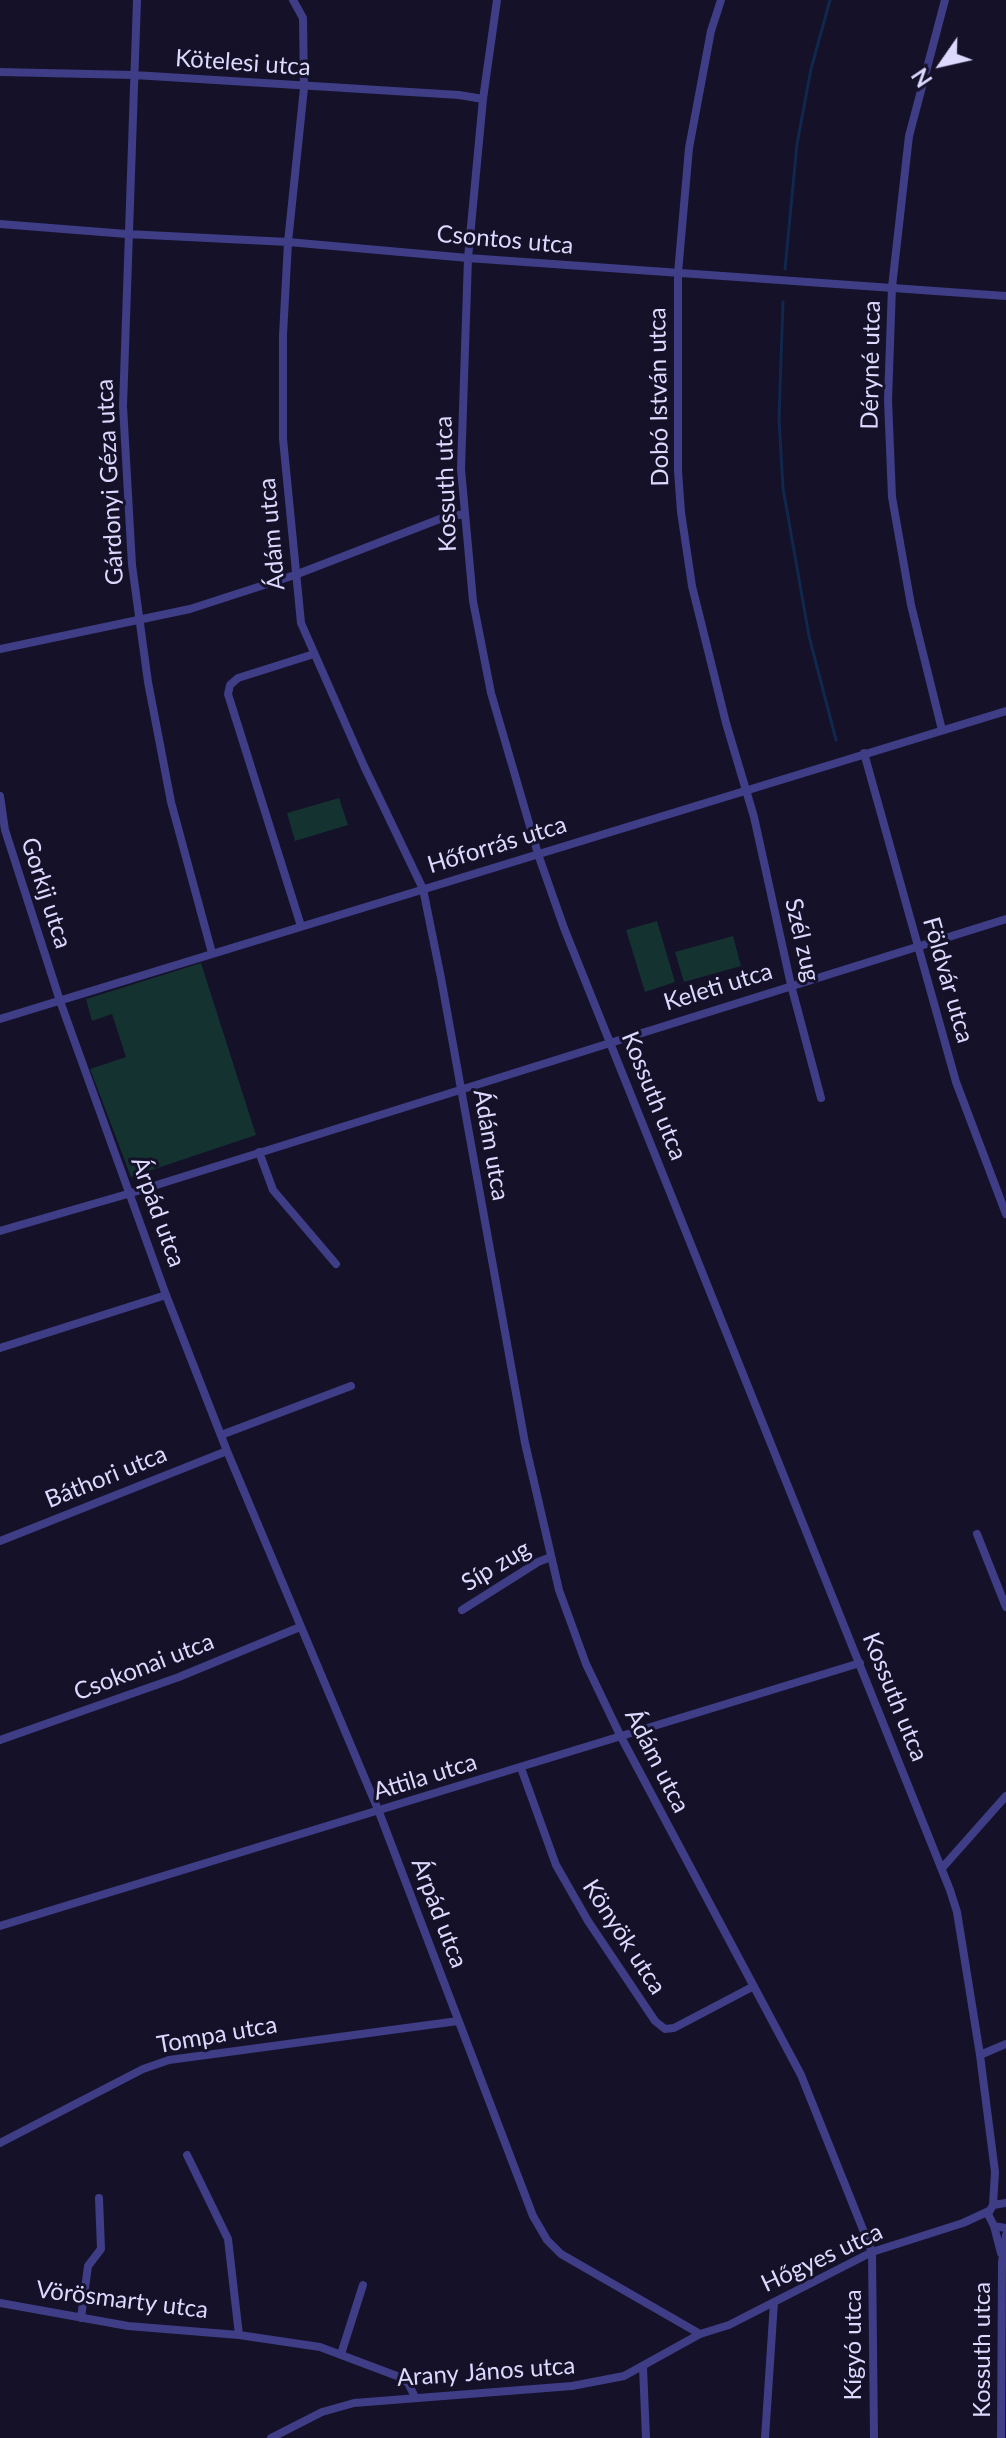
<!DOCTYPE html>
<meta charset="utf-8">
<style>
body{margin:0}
#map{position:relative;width:1006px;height:2438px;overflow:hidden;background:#141128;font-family:Lato,sans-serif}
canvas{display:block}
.north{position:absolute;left:902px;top:24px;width:80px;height:80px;-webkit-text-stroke:6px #141128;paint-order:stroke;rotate:236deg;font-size:22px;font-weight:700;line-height:32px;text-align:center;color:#dcd8fe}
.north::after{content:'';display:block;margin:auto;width:28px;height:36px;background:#dcd8fe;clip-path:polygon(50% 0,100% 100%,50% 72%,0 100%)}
</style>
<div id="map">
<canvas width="1006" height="2438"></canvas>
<div class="north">N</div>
</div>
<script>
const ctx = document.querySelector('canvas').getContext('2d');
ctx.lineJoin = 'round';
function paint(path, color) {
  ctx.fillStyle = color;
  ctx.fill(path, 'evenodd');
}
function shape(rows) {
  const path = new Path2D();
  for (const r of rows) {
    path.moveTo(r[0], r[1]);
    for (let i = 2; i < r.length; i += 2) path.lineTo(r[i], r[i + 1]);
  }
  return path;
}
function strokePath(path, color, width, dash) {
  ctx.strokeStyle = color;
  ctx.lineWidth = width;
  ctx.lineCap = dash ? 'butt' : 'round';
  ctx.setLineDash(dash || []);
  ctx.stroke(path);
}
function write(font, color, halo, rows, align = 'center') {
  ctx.font = font + ' Lato,sans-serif';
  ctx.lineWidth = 6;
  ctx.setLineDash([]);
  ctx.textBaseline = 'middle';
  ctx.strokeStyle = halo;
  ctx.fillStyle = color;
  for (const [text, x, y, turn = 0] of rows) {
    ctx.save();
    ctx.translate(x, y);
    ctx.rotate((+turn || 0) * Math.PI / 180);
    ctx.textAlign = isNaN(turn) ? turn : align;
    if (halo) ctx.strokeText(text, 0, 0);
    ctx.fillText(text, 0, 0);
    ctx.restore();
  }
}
paint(shape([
 [339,798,348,825,295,841,287,813],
 [657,921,675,982,645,992,626,930],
 [733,936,741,966,684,982,675,952],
 [201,963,256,1135,131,1177,90,1069,126,1057,112,1014,92,1021,86,999]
]), '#143230');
strokePath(shape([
 [785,269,797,144,811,69,830,0],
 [783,302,779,419,783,488,809,636,836,740]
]), '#10284d', 3);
strokePath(shape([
 [137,0,123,406,132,565,148,682,171,802,212,953],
 [293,0,303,18,304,88,288,242,283,335,283,439,301,623,364,766,423,889,441,978,525,1443,559,1590,586,1664,620,1735,801,2075,872,2252,874,2438],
 [497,0,483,99,468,258,461,469,473,601,491,693,538,854,564,928,950,1890,957,1912,980,2055,995,2172,993,2205],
 [721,0,711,31,689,148,678,273,678,471,681,512,692,586,726,723,754,817,791,985,821,1098],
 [0,72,134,75,459,95,483,99],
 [0,224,127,234,288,242,468,258,1006,296],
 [0,649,190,609,295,575,445,517,465,514],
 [942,730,911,605,892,497,888,400,892,287,909,136,945,0],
 [864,753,956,1082,1006,1214],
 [0,796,5,830,60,1001,166,1295,227,1451,379,1812,533,2216,547,2240,561,2254,700,2334],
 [301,926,228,694,230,685,238,678,314,654],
 [0,1019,1006,711],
 [259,1152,273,1190,336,1264],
 [0,1231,131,1193,1006,919],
 [0,1348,166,1295],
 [221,1435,351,1386],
 [977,1534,1006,1607],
 [0,1541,227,1451],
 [462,1610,538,1562,551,1557],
 [0,1740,179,1677,300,1627],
 [521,1768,556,1865,588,1921,655,2021,665,2029,674,2028,754,1986],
 [943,1867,1006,1796],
 [0,1926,860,1663],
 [980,2055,1006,2044],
 [0,2143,143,2069,169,2060,458,2021],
 [187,2155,228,2239,239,2335],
 [1006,2203,993,2205,988,2214,994,2226,1006,2228],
 [994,2226,1001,2253],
 [0,2303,128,2326,239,2335,320,2347,397,2376,408,2383,415,2397],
 [81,2318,88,2266,101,2249,99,2198],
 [341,2354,363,2285],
 [643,2367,646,2438],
 [271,2438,322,2412,354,2403,572,2386,624,2376,700,2334,729,2325,872,2252,963,2223,989,2211],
 [765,2438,774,2302],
 [1001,2438,1002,2262,1006,2235]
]), '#3e3d86', 8);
write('24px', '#dcd8fe', '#141128', [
 ["Kötelesi utca",243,63,4],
 ["Csontos utca",505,240,5],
 ["Déryné utca",871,365,-89],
 ["Dobó István utca",659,397,-91],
 ["Gárdonyi Géza utca",110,482,-93],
 ["Kossuth utca",446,484,-92],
 ["Ádám utca",272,534,-95],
 ["Hőforrás utca",497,845,-17],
 ["Gorkij utca",46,893,72],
 ["Szél zug",802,940,77],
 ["Földvár utca",948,980,74],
 ["Keleti utca",718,987,-17],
 ["Kossuth utca",654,1096,68],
 ["Ádám utca",491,1145,80],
 ["Árpád utca",158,1212,70],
 ["Báthori utca",106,1477,-22],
 ["Síp zug",496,1566,-31],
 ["Csokonai utca",144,1667,-21],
 ["Kossuth utca",895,1697,68],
 ["Ádám utca",657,1761,63],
 ["Attila utca",425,1777,-17],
 ["Árpád utca",439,1913,69],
 ["Könyök utca",624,1937,57],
 ["Tompa utca",217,2035,-10],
 ["Hőgyes utca",822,2258,-25],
 ["Vörösmarty utca",122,2300,7],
 ["Kígyó utca",853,2345,-90],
 ["Kossuth utca",982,2350,-90],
 ["Arany János utca",486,2372,-4]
]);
</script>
